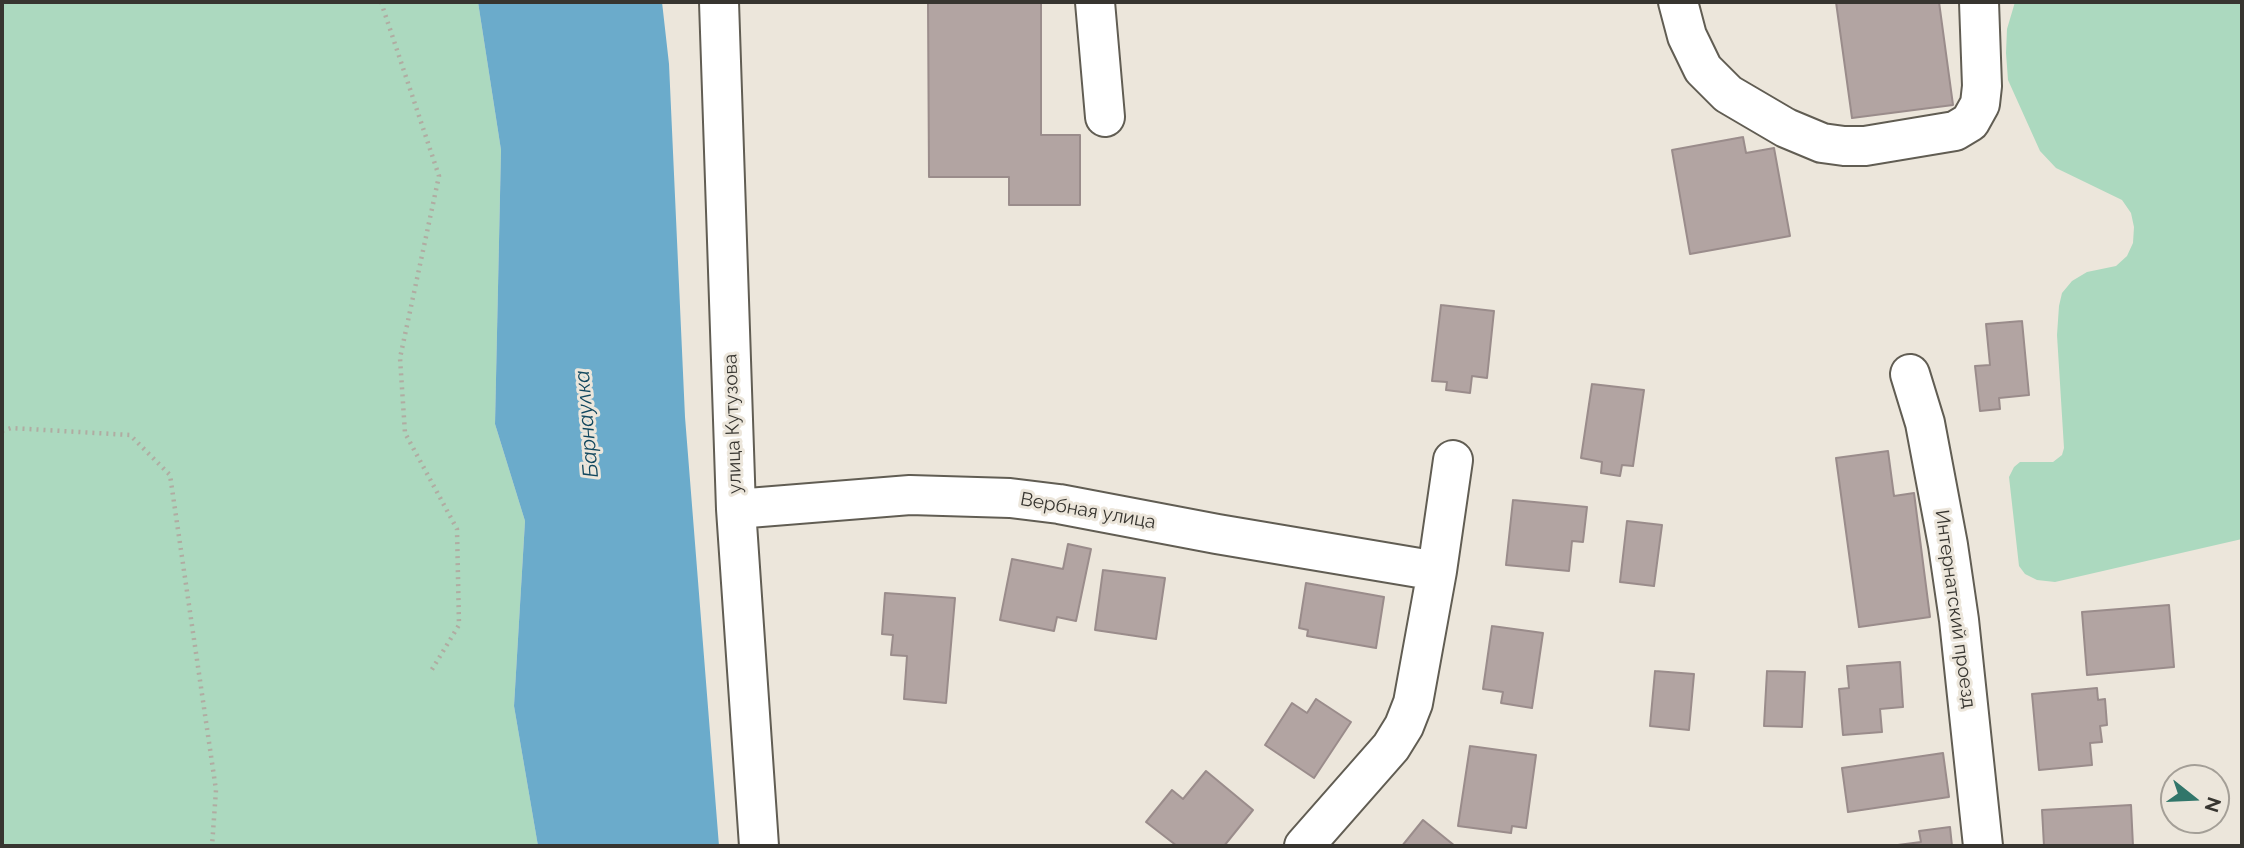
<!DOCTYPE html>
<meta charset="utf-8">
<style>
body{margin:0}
#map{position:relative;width:2244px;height:848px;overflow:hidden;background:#ece6db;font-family:Raleway,sans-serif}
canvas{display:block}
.frame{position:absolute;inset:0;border:4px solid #373530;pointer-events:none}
.north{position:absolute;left:2160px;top:764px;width:70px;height:70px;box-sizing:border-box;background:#ece6db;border:2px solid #a49f97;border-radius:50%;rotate:108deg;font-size:19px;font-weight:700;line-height:28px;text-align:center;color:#373530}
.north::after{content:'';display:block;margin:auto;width:24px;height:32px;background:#31766a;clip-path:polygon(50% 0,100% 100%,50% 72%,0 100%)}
</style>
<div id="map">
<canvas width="2244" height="848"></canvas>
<div class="frame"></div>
<div class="north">N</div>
</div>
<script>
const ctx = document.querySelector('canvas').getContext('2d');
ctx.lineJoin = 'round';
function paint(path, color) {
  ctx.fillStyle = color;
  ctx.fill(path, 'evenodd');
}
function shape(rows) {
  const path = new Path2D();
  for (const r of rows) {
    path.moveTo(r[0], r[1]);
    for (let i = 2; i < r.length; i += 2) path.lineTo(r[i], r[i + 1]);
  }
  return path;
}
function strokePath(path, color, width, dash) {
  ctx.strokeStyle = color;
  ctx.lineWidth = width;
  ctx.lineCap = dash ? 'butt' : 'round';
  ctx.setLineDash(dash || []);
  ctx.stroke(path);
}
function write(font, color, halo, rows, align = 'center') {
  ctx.font = font + ' Raleway,sans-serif';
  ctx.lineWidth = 6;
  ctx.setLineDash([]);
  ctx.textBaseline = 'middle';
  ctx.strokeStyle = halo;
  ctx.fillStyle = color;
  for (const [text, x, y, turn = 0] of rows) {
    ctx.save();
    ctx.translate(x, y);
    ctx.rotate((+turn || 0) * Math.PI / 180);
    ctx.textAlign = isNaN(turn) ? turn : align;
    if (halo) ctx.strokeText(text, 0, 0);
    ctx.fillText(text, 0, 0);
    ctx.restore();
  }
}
paint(shape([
 [2,2,478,2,501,150,495,424,525,521,514,706,538,846,2,846],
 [2015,2,2242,2,2242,539,2055,582,2037,580,2025,574,2019,566,2009,477,2014,467,2020,462,2053,462,2062,455,2064,448,2057,335,2059,306,2062,293,2072,281,2087,272,2116,266,2127,256,2133,243,2134,227,2131,213,2122,200,2056,168,2040,151,2008,80,2006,53,2007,29]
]), '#acd9bf');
paint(shape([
 [478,2,662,2,669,64,685,417,719,846,538,846,514,706,525,521,495,424,501,150]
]), '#6babcb');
const building = shape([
 [928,2,1041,2,1041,135,1080,135,1080,205,1009,205,1009,177,929,177,928,2],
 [1836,2,1939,2,1953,105,1852,118,1836,2],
 [1743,137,1746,153,1774,148,1790,236,1690,254,1672,150,1743,137],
 [1441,305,1494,311,1487,378,1472,376,1470,393,1446,390,1447,382,1432,381,1441,305],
 [2022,321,2029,395,1999,398,2000,409,1980,411,1975,366,1990,365,1986,324,2022,321],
 [1592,384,1644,390,1633,466,1622,465,1620,476,1601,473,1602,462,1581,458,1592,384],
 [1888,451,1894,496,1914,493,1930,617,1859,627,1836,458,1888,451],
 [1513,500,1587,507,1583,542,1572,541,1569,571,1506,565,1513,500],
 [1627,521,1662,525,1654,586,1620,582,1627,521],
 [1068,544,1091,549,1076,621,1057,617,1054,631,1000,620,1012,559,1063,569,1068,544],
 [1103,570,1165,578,1156,639,1095,630,1103,570],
 [1306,583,1384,597,1376,648,1307,636,1308,630,1299,628,1306,583],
 [885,593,955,598,946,703,904,699,907,656,891,655,893,635,882,634,885,593],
 [2169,605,2174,667,2087,675,2082,612,2169,605],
 [1492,626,1543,633,1532,708,1501,703,1503,692,1483,689,1492,626],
 [1900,662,1903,707,1880,709,1882,732,1843,735,1839,689,1849,688,1847,666,1900,662],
 [1655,671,1694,674,1689,730,1650,726,1655,671],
 [1767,671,1805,672,1802,727,1764,726,1767,671],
 [2097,688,2098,700,2105,699,2107,725,2100,726,2102,742,2090,743,2092,765,2039,770,2032,694,2097,688],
 [1316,699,1351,722,1314,778,1265,745,1292,703,1307,713,1316,699],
 [1470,746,1536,755,1526,828,1512,826,1511,833,1458,826,1470,746],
 [1943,753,1949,797,1848,812,1842,768,1943,753],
 [1206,771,1253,810,1224,846,1177,846,1146,822,1172,790,1183,799,1206,771],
 [2131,805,2133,846,2044,846,2042,810,2131,805],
 [1423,820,1455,846,1402,846,1423,820],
 [1950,827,1952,846,1890,846,1921,842,1919,831,1950,827]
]);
paint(building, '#b2a4a2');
strokePath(building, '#9a8c8b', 2);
const minor = shape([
 [719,2,736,509,759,846],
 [1095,2,1105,117],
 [1678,2,1687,36,1703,69,1728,94,1786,128,1822,143,1844,146,1865,146,1955,131,1970,122,1980,104,1982,86,1979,2],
 [1910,374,1925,423,1948,545,1959,620,1983,846],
 [736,509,910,495,1010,498,1059,504,1217,534,1437,571],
 [1304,846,1391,747,1404,726,1413,703,1437,571,1453,460]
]);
strokePath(minor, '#615d53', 42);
strokePath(shape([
 [381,2,439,176,400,358,405,433,457,529,459,625,431,671],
 [2,431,11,428,130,435,170,475,216,790,212,846]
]), '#b0aca2', 4.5, [2, 5]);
strokePath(minor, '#fff', 38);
write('19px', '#373530', '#ece6db', [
 ["улица Кутузова",733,424,-92],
 ["Вербная улица",1088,511,10],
 ["Интернатский проезд",1955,609,82]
]);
write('italic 21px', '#11475e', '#ece6db', [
 ["Барнаулка",587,424,-95]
]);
</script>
